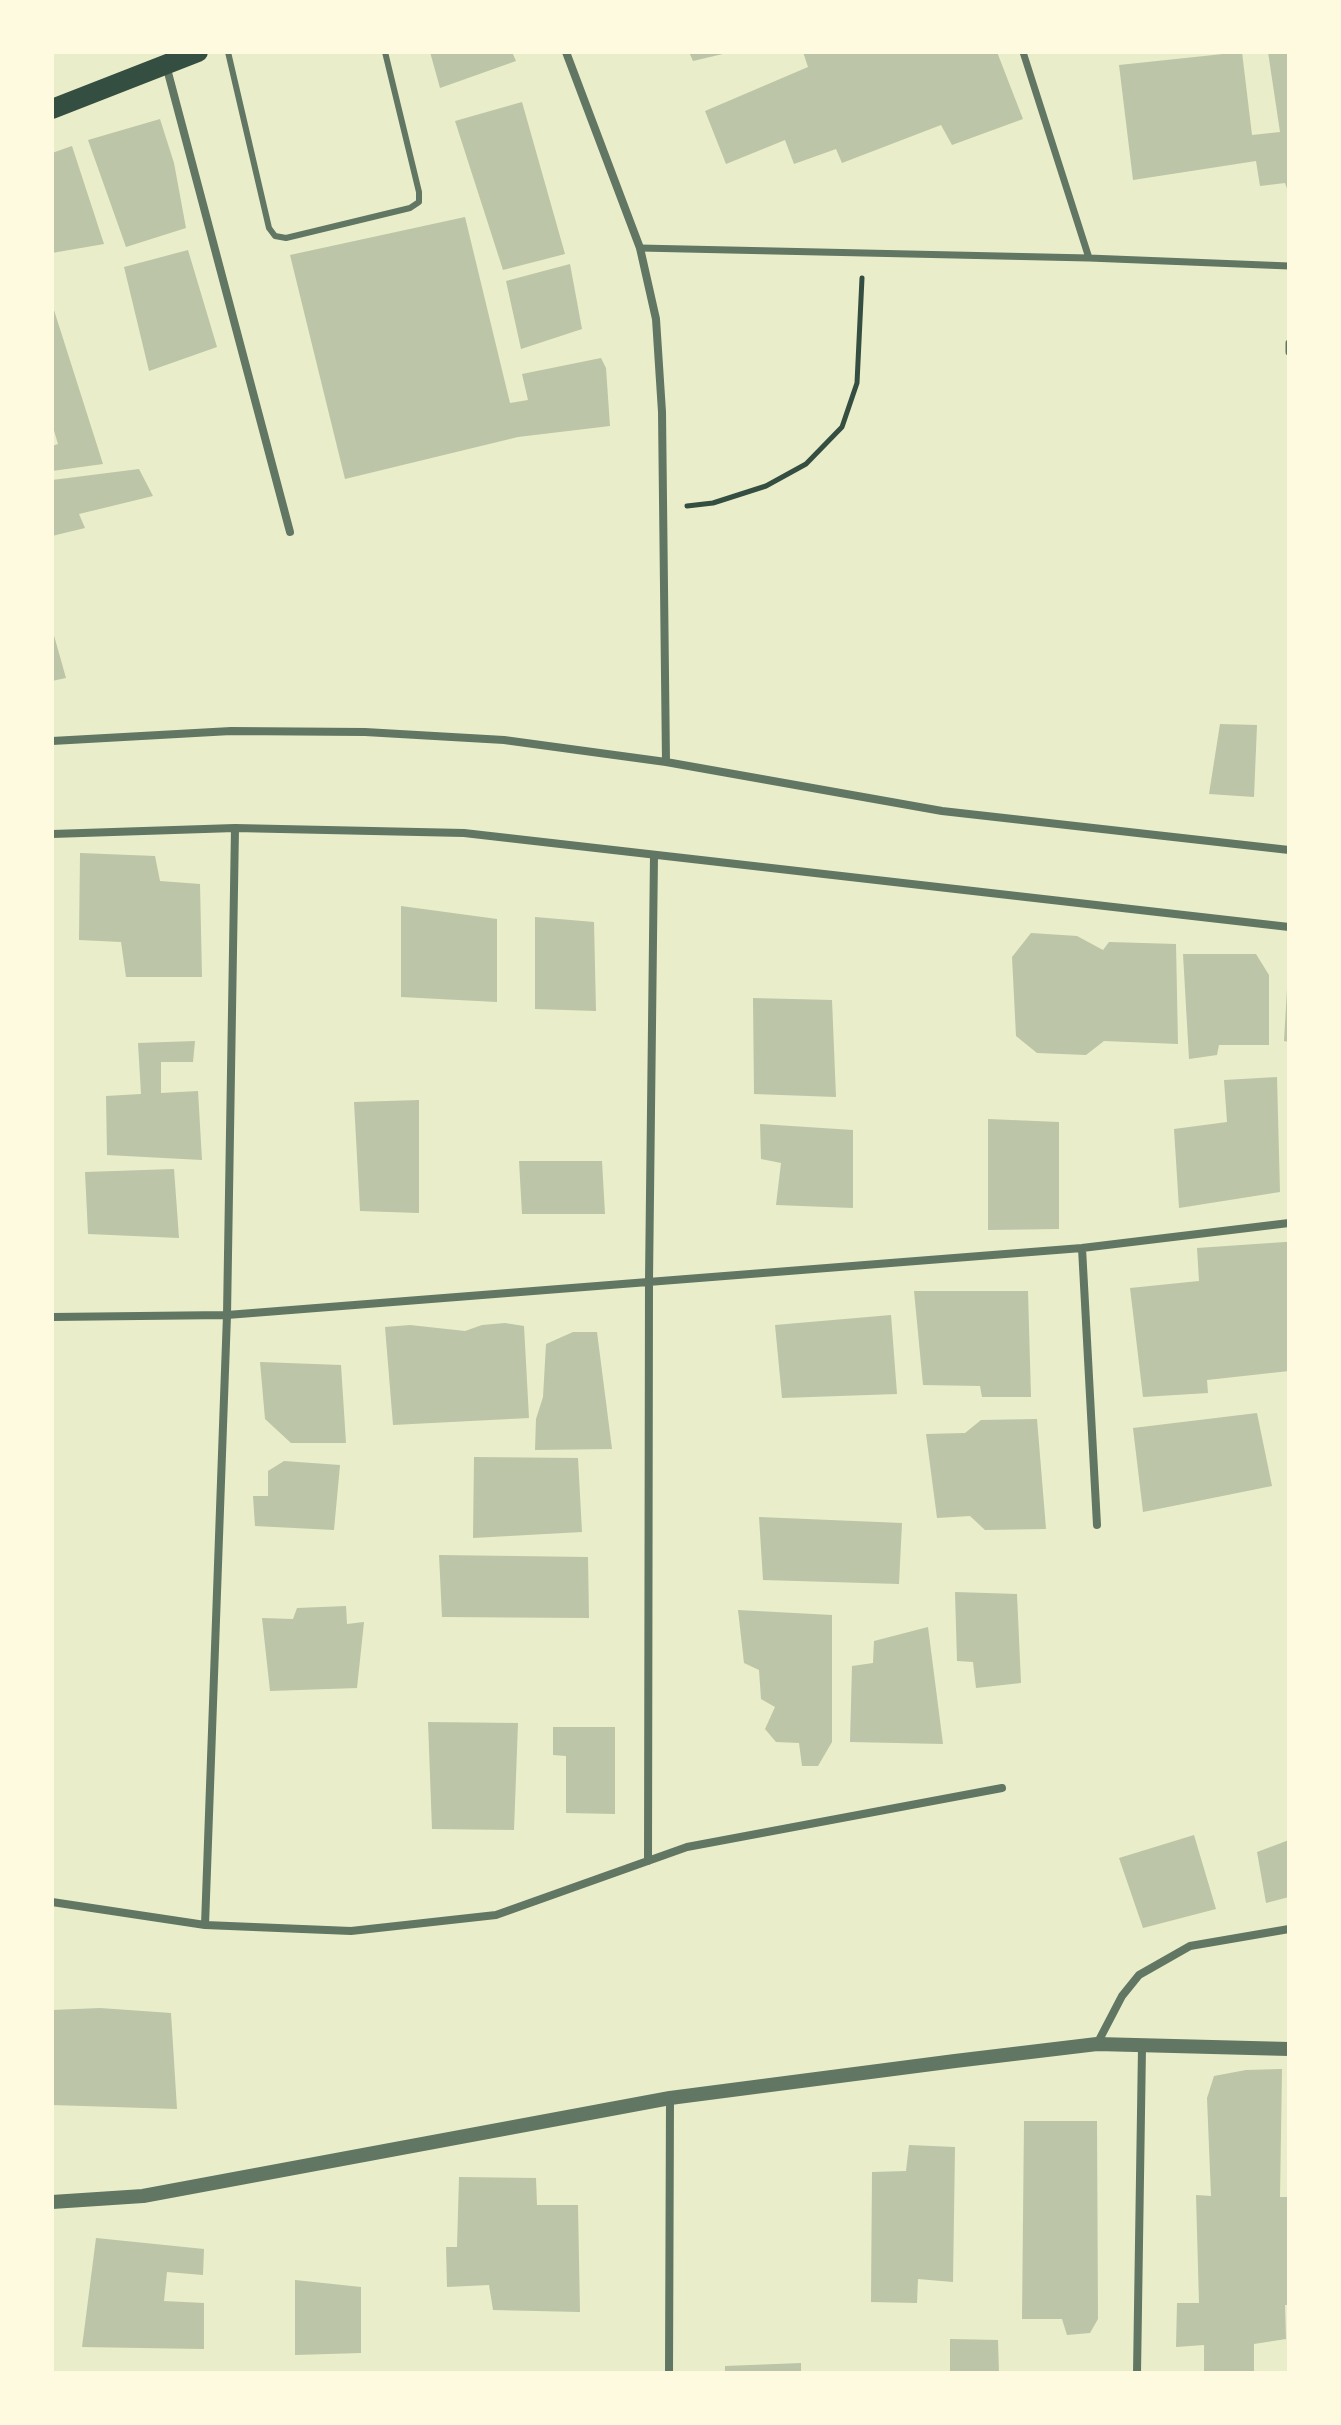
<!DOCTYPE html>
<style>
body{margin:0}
#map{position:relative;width:1341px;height:2425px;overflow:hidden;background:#e9edc9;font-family:"IBM Plex Sans",sans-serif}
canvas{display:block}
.frame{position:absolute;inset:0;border:54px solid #fefae0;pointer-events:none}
</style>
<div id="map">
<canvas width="1341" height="2425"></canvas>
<div class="frame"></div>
</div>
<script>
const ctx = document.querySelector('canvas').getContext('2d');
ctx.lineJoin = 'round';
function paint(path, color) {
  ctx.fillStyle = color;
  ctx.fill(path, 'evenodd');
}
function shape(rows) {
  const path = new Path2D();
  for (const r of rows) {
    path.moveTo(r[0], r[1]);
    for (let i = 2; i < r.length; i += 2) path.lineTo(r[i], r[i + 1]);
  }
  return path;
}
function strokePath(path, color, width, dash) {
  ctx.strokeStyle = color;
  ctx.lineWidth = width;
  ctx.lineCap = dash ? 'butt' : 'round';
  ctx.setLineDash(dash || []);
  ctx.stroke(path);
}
paint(shape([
 [430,52,512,52,516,61,440,88],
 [689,52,727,52,727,53,693,61],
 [803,52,997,52,1023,119,952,145,941,125,842,163,836,149,794,164,785,140,726,164,705,111,808,67],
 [1242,52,1252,135,1280,132,1268,52,1289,52,1289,194,1285,183,1260,186,1256,161,1133,180,1119,65],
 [522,102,565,254,503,270,455,121],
 [160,119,174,163,186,228,126,247,88,140],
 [72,146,104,244,52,253,52,153],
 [465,217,510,403,528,400,522,374,601,358,606,368,610,426,518,437,345,479,290,255],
 [188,250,217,347,149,371,124,267],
 [570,264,582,329,521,349,506,281],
 [53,307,103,464,52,471,52,446,58,444,52,424],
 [139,469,153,496,79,514,85,528,52,536,52,480],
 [53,632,66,678,52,681,52,633],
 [1220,724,1257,725,1254,797,1209,794],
 [80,853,155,856,160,881,200,884,202,977,126,977,121,942,79,940],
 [401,906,497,919,497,1002,401,997],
 [535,917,594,922,596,1011,535,1009],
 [1031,933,1077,936,1103,950,1109,942,1176,944,1178,1044,1104,1041,1086,1055,1037,1053,1016,1036,1012,957],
 [1183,954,1256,954,1269,975,1269,1045,1219,1045,1217,1055,1189,1059],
 [1287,989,1289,990,1289,1042,1284,1041],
 [753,998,832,1000,836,1097,754,1094],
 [195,1041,193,1062,161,1062,161,1093,198,1091,202,1160,107,1155,106,1096,141,1094,138,1043],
 [1277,1077,1280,1192,1179,1208,1174,1129,1227,1122,1224,1080],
 [419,1100,419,1213,360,1211,354,1102],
 [988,1119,1059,1122,1059,1229,988,1230],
 [760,1124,853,1130,853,1208,776,1205,781,1163,761,1159],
 [519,1161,602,1161,605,1214,522,1214],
 [174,1169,179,1238,88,1234,85,1172],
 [1285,1242,1289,1242,1289,1371,1207,1380,1208,1393,1143,1397,1130,1288,1199,1281,1197,1248],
 [914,1291,1028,1291,1031,1397,982,1397,980,1386,923,1385],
 [891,1315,897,1394,782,1398,775,1325],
 [505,1323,524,1326,529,1418,393,1425,385,1327,410,1325,465,1331,482,1325],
 [573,1332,597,1332,612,1449,535,1450,536,1419,543,1397,546,1344],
 [260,1362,341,1365,346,1443,291,1443,265,1419],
 [1257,1413,1272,1486,1143,1512,1133,1428],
 [1037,1419,1046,1529,985,1530,970,1516,937,1518,926,1434,965,1433,981,1420],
 [474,1457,578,1458,582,1532,473,1538],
 [284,1461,340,1465,334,1530,255,1526,253,1496,268,1496,268,1471],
 [759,1517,902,1523,899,1584,763,1580],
 [439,1555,588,1557,589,1618,442,1617],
 [955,1592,1017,1594,1021,1683,976,1688,973,1662,957,1661],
 [346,1606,347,1624,364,1622,357,1688,270,1691,262,1618,293,1619,297,1608],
 [738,1610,832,1615,832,1742,818,1766,802,1766,799,1743,776,1742,765,1729,775,1707,761,1699,759,1670,744,1663],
 [928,1627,943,1744,850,1742,852,1666,873,1663,874,1641],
 [428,1722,518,1723,514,1830,432,1829],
 [553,1727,615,1727,615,1814,566,1813,566,1756,553,1755],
 [1194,1835,1216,1909,1143,1928,1119,1858],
 [1289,1840,1289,1897,1266,1903,1257,1852],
 [100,2008,171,2013,177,2109,52,2105,52,2010],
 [1282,2069,1280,2197,1289,2197,1289,2305,1285,2305,1286,2339,1254,2344,1254,2373,1204,2373,1204,2345,1176,2347,1177,2303,1199,2303,1196,2195,1211,2196,1207,2098,1214,2076,1246,2070],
 [1024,2121,1097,2121,1098,2319,1090,2333,1067,2335,1062,2319,1022,2319],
 [909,2145,955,2147,953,2282,918,2279,917,2303,871,2302,872,2172,906,2171],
 [459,2177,536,2178,537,2205,578,2205,580,2312,493,2310,489,2285,447,2287,446,2247,457,2247],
 [96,2238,204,2249,203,2275,167,2272,164,2301,204,2303,204,2349,82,2347],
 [295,2280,361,2287,361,2353,295,2355],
 [950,2339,998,2340,999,2373,950,2373],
 [801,2363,801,2373,725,2373,725,2366]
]), '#bcc5a7');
strokePath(shape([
 [687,506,713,503,766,486,806,464,842,427,857,383,862,278]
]), '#344e41', 5);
strokePath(shape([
 [228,52,269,228,275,236,286,238,410,208,419,202,419,192,385,52]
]), '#617663', 6);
strokePath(shape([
 [1023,52,1089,258],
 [640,248,1089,258,1289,266],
 [1289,343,1289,352]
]), '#617663', 7);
strokePath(shape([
 [566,52,640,248,656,319,662,412,666,762],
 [166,65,290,532],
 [52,741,231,731,365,732,504,740,666,762,942,811,1289,850],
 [52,834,235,828,464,833,1289,927],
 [1082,1248,1097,1525],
 [52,1317,227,1315,1082,1248,1289,1223],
 [648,1861,649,1280,654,855],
 [52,1902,205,1925,351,1931,496,1915,687,1847,1002,1788],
 [205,1925,227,1315,235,828],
 [1097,2044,1122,1996,1139,1975,1190,1946,1289,1929],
 [669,2373,670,2098],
 [1137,2373,1142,2047]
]), '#617663', 8);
strokePath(shape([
 [52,2202,143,2196,670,2098,955,2061,1097,2044,1289,2049]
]), '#617663', 14);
strokePath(shape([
 [52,109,198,52]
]), '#344e41', 20);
</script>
